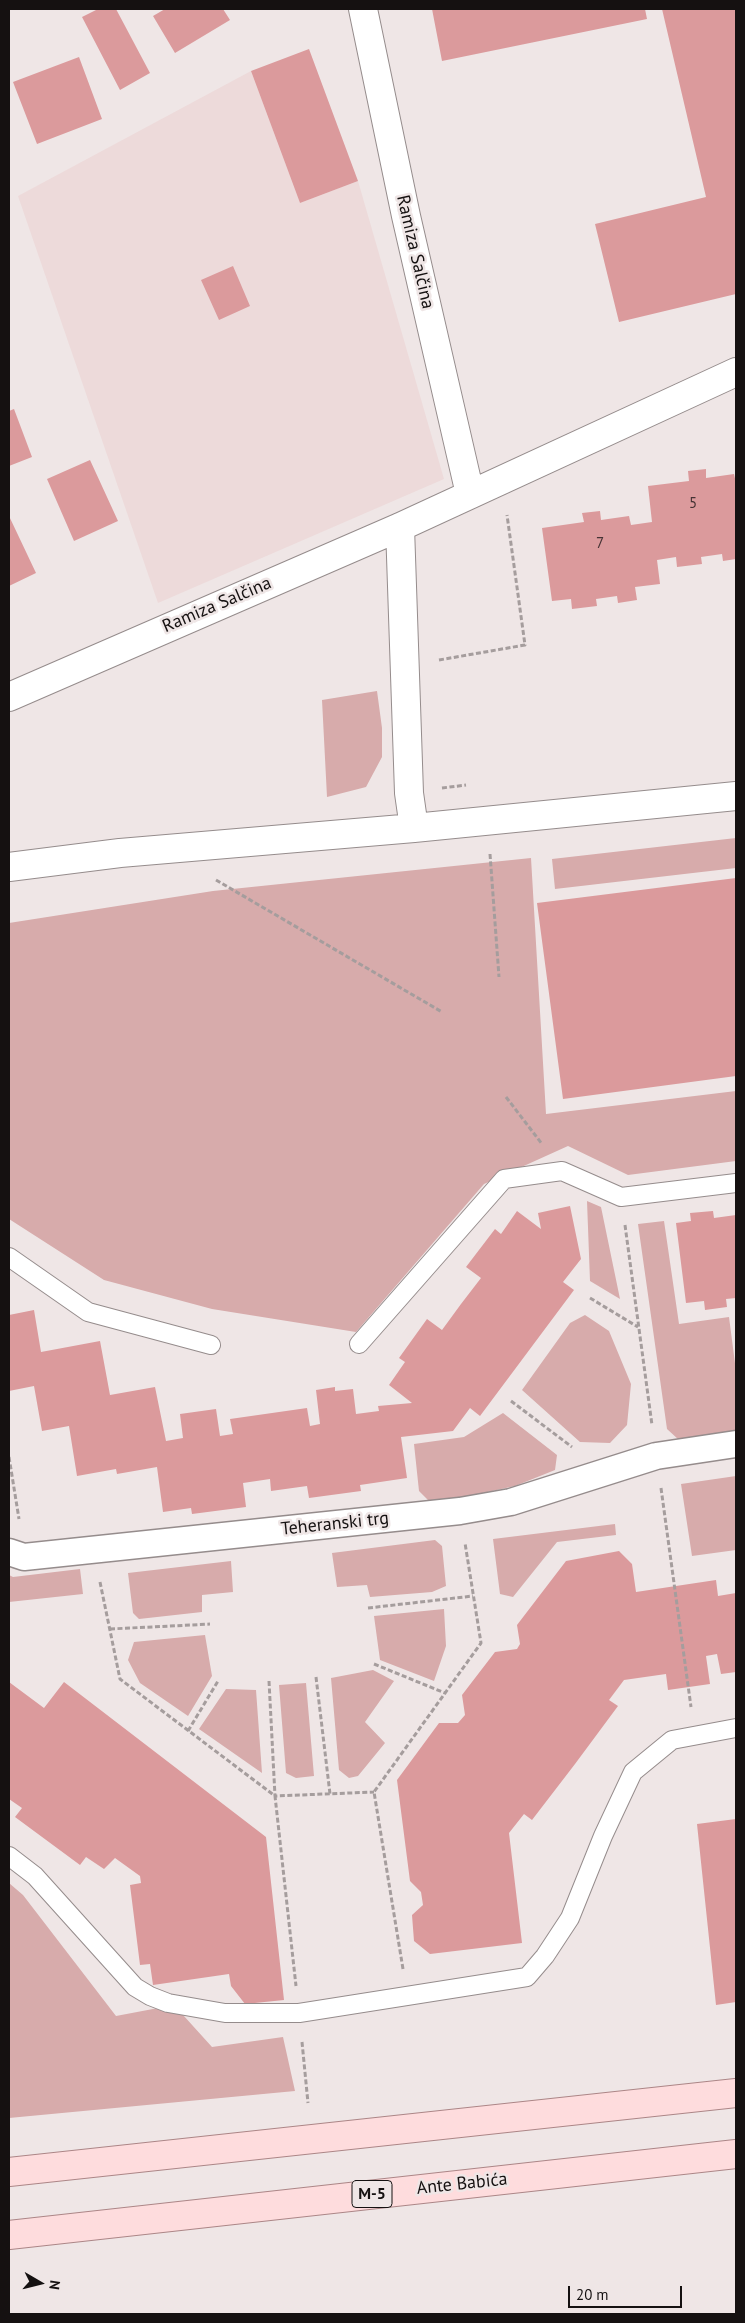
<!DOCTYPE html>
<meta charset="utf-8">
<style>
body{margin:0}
#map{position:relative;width:745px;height:2323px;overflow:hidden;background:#efe6e6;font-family:"PT Sans",sans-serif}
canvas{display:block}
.frame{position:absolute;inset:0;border:10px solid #151111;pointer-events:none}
.north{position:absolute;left:15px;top:2258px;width:50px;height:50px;-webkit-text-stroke:4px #efe6e6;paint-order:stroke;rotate:98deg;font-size:14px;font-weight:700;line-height:20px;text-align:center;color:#151111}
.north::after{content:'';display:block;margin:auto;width:18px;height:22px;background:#151111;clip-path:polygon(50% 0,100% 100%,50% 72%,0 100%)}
.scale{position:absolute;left:568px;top:2286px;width:114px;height:22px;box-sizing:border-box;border:2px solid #151111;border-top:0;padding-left:6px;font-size:15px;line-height:18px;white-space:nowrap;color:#151111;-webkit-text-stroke:4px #efe6e6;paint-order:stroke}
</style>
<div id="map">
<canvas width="745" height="2323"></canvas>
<div class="frame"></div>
<div class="north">N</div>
<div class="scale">20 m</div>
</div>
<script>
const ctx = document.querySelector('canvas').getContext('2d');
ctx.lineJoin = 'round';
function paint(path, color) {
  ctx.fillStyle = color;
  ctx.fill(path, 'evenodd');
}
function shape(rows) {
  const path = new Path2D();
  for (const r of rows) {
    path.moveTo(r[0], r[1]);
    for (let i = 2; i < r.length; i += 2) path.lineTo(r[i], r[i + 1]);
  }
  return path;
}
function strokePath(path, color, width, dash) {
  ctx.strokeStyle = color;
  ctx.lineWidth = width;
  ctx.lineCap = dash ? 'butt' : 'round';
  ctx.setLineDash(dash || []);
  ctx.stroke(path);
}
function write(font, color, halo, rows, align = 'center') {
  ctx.font = font + ' "PT Sans",sans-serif';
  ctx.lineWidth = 5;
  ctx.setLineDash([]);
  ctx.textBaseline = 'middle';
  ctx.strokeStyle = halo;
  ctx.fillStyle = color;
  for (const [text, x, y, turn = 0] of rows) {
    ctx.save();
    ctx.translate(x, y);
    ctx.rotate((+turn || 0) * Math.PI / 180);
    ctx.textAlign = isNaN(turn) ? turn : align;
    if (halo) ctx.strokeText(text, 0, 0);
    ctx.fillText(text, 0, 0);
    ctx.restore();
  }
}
paint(shape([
 [251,71,300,203,358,181,444,479,158,603,18,196]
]), '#eddada');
paint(shape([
 [377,691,382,728,382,757,366,787,327,797,322,700],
 [736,838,736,868,555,889,552,859],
 [531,858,546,1114,736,1091,736,1161,628,1175,568,1146,484,1184,356,1332,212,1309,104,1280,9,1219,9,923,213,891],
 [587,1201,601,1207,620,1299,590,1281],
 [664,1221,679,1324,729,1317,736,1371,736,1432,679,1440,667,1429,638,1224],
 [585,1315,609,1331,631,1384,627,1425,610,1443,580,1442,522,1390,570,1323],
 [503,1413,557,1455,555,1470,515,1486,432,1504,419,1491,414,1444,464,1437],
 [736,1476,736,1550,692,1556,681,1484],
 [615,1524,616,1535,557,1542,513,1597,500,1594,493,1539],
 [435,1540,442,1546,446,1586,432,1592,370,1597,367,1585,337,1587,332,1553],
 [231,1561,233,1592,202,1595,202,1612,139,1619,133,1613,128,1573],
 [80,1569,83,1594,9,1602,9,1575,13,1577],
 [444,1609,446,1646,434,1681,380,1660,374,1616],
 [205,1635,212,1676,188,1716,140,1683,128,1660,134,1642],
 [373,1670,394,1681,365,1722,385,1743,358,1776,349,1778,339,1770,331,1678],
 [306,1683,314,1776,296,1778,286,1773,279,1685],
 [226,1689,256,1690,262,1773,199,1729],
 [9,1883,23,1895,116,2016,174,2005,212,2047,283,2037,295,2091,9,2118]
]), '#d7abab');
paint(shape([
 [98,9,116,9,150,73,120,90,82,17],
 [165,9,223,9,230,20,175,53,153,16],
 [432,9,645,9,647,19,442,61],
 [662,9,736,9,736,294,619,322,595,224,706,197],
 [309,49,358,181,300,203,251,71],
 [79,57,102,119,37,144,13,82],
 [233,266,250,306,219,320,201,280],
 [14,409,32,457,9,466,9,411],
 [90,460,118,521,74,541,47,479],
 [706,469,706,478,734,474,736,483,736,559,723,561,722,554,701,557,702,564,677,567,676,557,657,560,660,584,635,587,637,600,618,603,617,596,596,599,597,606,572,609,571,599,552,601,542,528,584,522,582,513,600,511,601,520,629,516,631,525,652,522,648,486,689,481,688,471],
 [9,516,36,573,9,586],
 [736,878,736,1076,563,1099,537,903],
 [570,1206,581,1259,563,1282,574,1290,480,1416,470,1408,453,1431,401,1437,407,1478,360,1485,361,1491,309,1498,307,1486,271,1491,270,1479,243,1483,246,1507,192,1514,191,1508,163,1512,157,1467,117,1474,116,1469,77,1476,69,1426,42,1431,34,1386,9,1391,9,1315,34,1310,41,1352,100,1341,110,1395,155,1387,166,1441,183,1438,180,1414,216,1409,220,1436,233,1434,230,1419,307,1408,310,1426,320,1424,316,1390,335,1387,335,1391,353,1389,356,1414,379,1411,378,1406,412,1403,389,1385,405,1362,399,1358,427,1319,442,1330,461,1304,481,1278,466,1267,495,1229,501,1234,517,1211,541,1229,538,1213],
 [713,1211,714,1218,736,1215,736,1298,726,1299,727,1307,705,1310,704,1301,686,1303,676,1223,691,1221,690,1213],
 [619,1551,632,1564,636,1592,716,1580,718,1596,736,1593,736,1672,721,1674,717,1654,706,1656,710,1684,668,1690,666,1674,624,1680,609,1700,618,1706,575,1764,532,1820,524,1814,509,1833,522,1943,430,1954,414,1941,412,1915,423,1905,421,1892,410,1881,397,1780,439,1723,458,1723,465,1715,462,1695,495,1652,517,1649,520,1644,517,1625,566,1561],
 [9,1682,44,1708,64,1682,266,1837,284,2000,245,2004,231,1986,229,1974,153,1985,150,1964,140,1965,130,1885,141,1883,140,1876,115,1858,104,1869,86,1857,80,1865,15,1817,22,1808,9,1799],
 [736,1819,736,2002,716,2005,697,1824]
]), '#db9a9c');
const service = shape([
 [9,1257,88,1312,211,1345],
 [359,1344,504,1179,562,1171,621,1197,736,1183],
 [9,1856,35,1876,135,1987,150,1996,168,2003,225,2013,299,2013,527,1977,545,1956,570,1918,603,1836,633,1772,672,1740,736,1728]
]);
const pedestrian = shape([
 [9,1552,24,1557,460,1511,511,1502,656,1456,736,1444]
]);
const minor = shape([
 [363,9,406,216,470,494],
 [400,527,409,793,414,828],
 [9,697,400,527,736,372],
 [9,867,120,853,414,828,736,796]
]);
const primary = shape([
 [9,2172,736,2093],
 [9,2235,736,2154]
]);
strokePath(service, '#958c8c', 20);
strokePath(pedestrian, '#958c8c', 29);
strokePath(minor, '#958c8c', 30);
strokePath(primary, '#ac8687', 30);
strokePath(shape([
 [439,660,525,645,507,515],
 [442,788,466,785],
 [490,854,499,977],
 [216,880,442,1012],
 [506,1097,542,1144],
 [625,1225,652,1425],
 [590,1298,638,1327],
 [511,1401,572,1447],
 [9,1457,19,1519],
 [661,1488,691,1707],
 [100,1582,120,1679,275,1796,296,1986],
 [368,1608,473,1596],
 [110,1629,210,1624],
 [374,1664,445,1693],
 [316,1677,330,1794],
 [269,1681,275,1796,374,1792],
 [188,1731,218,1681],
 [403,1969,374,1792,481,1643,465,1543],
 [302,2042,308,2103]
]), '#a59d9d', 3, [5, 2.5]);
strokePath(service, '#fff', 18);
strokePath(pedestrian, '#fff', 26);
strokePath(minor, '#fff', 28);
strokePath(primary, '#fedcdd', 28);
write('15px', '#463334', null, [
 ["5",693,504],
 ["7",600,544]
]);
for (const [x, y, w] of [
 [372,2194,40]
]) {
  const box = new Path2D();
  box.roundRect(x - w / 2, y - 13.5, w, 27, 4);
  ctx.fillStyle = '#efe6e6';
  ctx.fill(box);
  strokePath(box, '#151111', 1);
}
write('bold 16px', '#151111', null, [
 ["M-5",372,2194]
]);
write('18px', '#151111', '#efe6e6', [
 ["Ramiza Salčina",415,252,77],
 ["Ramiza Salčina",217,605,-23],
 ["Teheranski trg",335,1524,-6],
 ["Ante Babića",462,2184,-6]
]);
</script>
